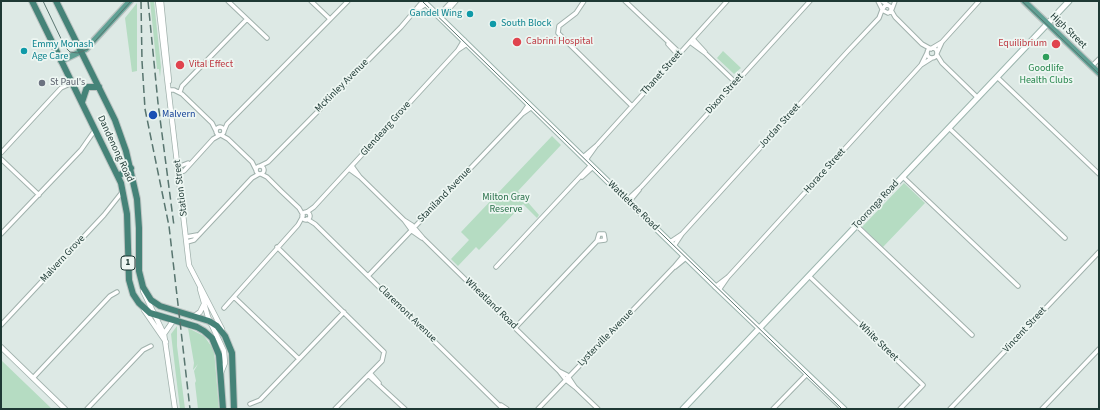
<!DOCTYPE html>
<style>
body{margin:0}
#map{position:relative;width:1100px;height:410px;overflow:hidden;background:#dde9e5;font-family:"Source Sans 3",sans-serif}
canvas{display:block}
.frame{position:absolute;inset:0;border:2px solid #1e3934;pointer-events:none}
</style>
<div id="map">
<canvas width="1100" height="410"></canvas>
<div class="frame"></div>
</div>
<script>
const ctx = document.querySelector('canvas').getContext('2d');
ctx.lineJoin = 'round';
function paint(path, color) {
  ctx.fillStyle = color;
  ctx.fill(path, 'evenodd');
}
function shape(rows) {
  const path = new Path2D();
  for (const r of rows) {
    if (r.length === 3) {
      path.moveTo(r[0] + r[2], r[1]);
      path.arc(r[0], r[1], r[2], 0, 2 * Math.PI);
      continue;
    }
    path.moveTo(r[0], r[1]);
    for (let i = 2; i < r.length; i += 2) path.lineTo(r[i], r[i + 1]);
  }
  return path;
}
function strokePath(path, color, width, dash) {
  ctx.strokeStyle = color;
  ctx.lineWidth = width;
  ctx.lineCap = dash ? 'butt' : 'round';
  ctx.setLineDash(dash || []);
  ctx.stroke(path);
}
function write(font, color, halo, rows, align = 'center') {
  ctx.font = font + ' "Source Sans 3",sans-serif';
  ctx.lineWidth = 3.5;
  ctx.setLineDash([]);
  ctx.textBaseline = 'middle';
  ctx.strokeStyle = halo;
  ctx.fillStyle = color;
  for (const [text, x, y, turn = 0] of rows) {
    ctx.save();
    ctx.translate(x, y);
    ctx.rotate((+turn || 0) * Math.PI / 180);
    ctx.textAlign = isNaN(turn) ? turn : align;
    if (halo) ctx.strokeText(text, 0, 0);
    ctx.fillText(text, 0, 0);
    ctx.restore();
  }
}
paint(shape([
 [150,1,154,1,161,67,160,77,159,69,157,69],
 [137,3,137,71,132,72,125,18],
 [723,51,741,68,734,74,717,58],
 [552,136,561,145,518,191,539,215,537,218,523,204,479,250,476,247,458,266,451,259,469,240,461,232],
 [904,183,925,203,883,247,862,227],
 [177,326,177,346,185,409,180,409,171,334],
 [188,328,204,336,214,350,219,409,198,409,195,383,196,381,194,371,198,364,193,370,194,363],
 [1,360,52,409,1,409]
]), '#b5dcc2');
const minor = shape([
 [228,1,267,38],
 [311,1,330,19],
 [584,1,576,13,559,26,558,33,632,106],
 [625,1,680,53],
 [878,1,882,9],
 [882,1,891,7,891,11,888,13,882,10,886,4],
 [892,9,895,1],
 [417,10,426,4],
 [891,10,895,17,922,44,931,49],
 [438,16,452,1],
 [441,18,456,1],
 [693,39,705,52],
 [690,42,705,53,735,82],
 [668,44,678,55],
 [932,48,942,42,979,1],
 [932,53,5],
 [458,50,464,40],
 [937,53,942,42],
 [937,55,942,63,978,98],
 [921,65,932,58],
 [1092,66,1099,59],
 [997,77,1099,174],
 [169,90,174,90,182,94,212,123,216,131],
 [180,92,182,86,247,19],
 [522,114,529,104],
 [220,131,4],
 [949,128,1065,238],
 [224,131,227,124,348,1],
 [221,135,228,139,252,162,256,170],
 [1,153,61,88,72,83],
 [583,157,597,145,727,1],
 [1,159,39,195],
 [586,160,596,146],
 [260,166,268,162,401,27,423,1],
 [352,166,360,177,404,220,412,225,423,238,559,371,566,380,575,387,598,409],
 [260,170,4],
 [178,167,188,163],
 [349,169,360,177],
 [179,172,184,171,213,139,220,135],
 [261,174,267,177,281,191,299,208,303,215],
 [582,177,593,167],
 [903,177,1018,286],
 [627,200,641,187,810,1],
 [629,202,639,190],
 [307,212,314,207,458,50,467,44],
 [306,216,4],
 [307,219,315,224,503,409],
 [404,220,412,231,422,238],
 [857,226,972,335],
 [1,234,81,150,95,130],
 [186,237,197,235],
 [187,242,194,240,252,178,259,174],
 [670,242,682,234,847,52,879,18,882,10],
 [674,246,682,234],
 [277,247,384,352,382,361,335,409],
 [496,267,591,165],
 [675,267,686,258],
 [368,276,522,114,532,107],
 [809,276,923,385,900,409],
 [715,287,728,277,921,65,927,53],
 [719,290,728,277],
 [234,297,299,359],
 [224,308,298,225,303,216],
 [1,325,104,215,123,191],
 [515,328,597,241,605,240,604,234,599,234,597,241],
 [559,371,567,375,575,387],
 [370,373,379,383],
 [368,375,405,409],
 [33,378,110,296,117,292],
 [250,404,260,400,344,312],
 [501,405,507,409],
 [87,409,143,350,151,346],
 [538,409,674,267,684,255],
 [773,409,807,374],
 [950,409,1099,252],
 [1042,409,1099,349]
]);
const tertiary = shape([
 [158,1,189,265,222,329],
 [161,1,169,81],
 [200,289,208,317,224,351,225,363,221,373],
 [143,291,164,334,175,409],
 [144,310,166,342],
 [193,317,200,312,204,304],
 [164,334,173,321],
 [1,347,65,409]
]);
const secondary = shape([
 [423,1,719,290,844,409],
 [683,409,1069,1]
]);
const primary = shape([
 [1024,1,1099,73],
 [61,61,86,49,130,1]
]);
const trunk = shape([
 [32,1,121,183,127,214,129,280,133,294,139,303,150,313,197,327,204,331,212,338,219,355,223,409],
 [56,1,115,120,126,151,137,199,139,228,139,271,143,287,151,300,160,306,209,321,217,326,225,336,232,353,234,409],
 [82,102,87,87,99,87],
 [118,176,131,168]
]);
strokePath(minor, '#a0b1ac', 5.5);
strokePath(tertiary, '#a0b1ac', 6);
strokePath(secondary, '#9cb5ae', 7);
strokePath(primary, '#bcc4c2', 8);
strokePath(trunk, '#bcc4c2', 8);
strokePath(minor, '#fff', 3.5);
strokePath(tertiary, '#fff', 4.5);
strokePath(secondary, '#fff', 5);
strokePath(primary, '#60a094', 5.5);
strokePath(trunk, '#458378', 6);
strokePath(shape([
 [43,1,65,47,70,52,78,53,88,49,131,1],
 [422,1,842,409],
 [1022,1,1099,74]
]), '#58756f', 1);
strokePath(shape([
 [141,1,142,61,145,109,169,226,190,409],
 [148,1,158,103,174,226]
]), '#58756f', 1.5, [8, 4]);
for (const [x, y, r, color] of [
 [470,14,4,"#0f9aa8"],
 [493,24,4,"#0f9aa8"],
 [517,42,5,"#e0444e"],
 [1056,44,5,"#e0444e"],
 [24,51,4,"#0f9aa8"],
 [1046,57,4,"#2e9e5b"],
 [180,65,5,"#e0444e"],
 [42,83,4,"#6b7280"],
 [153,115,5,"#1a4fb4"]
]) {
  const dot = new Path2D();
  dot.arc(x, y, r, 0, 2 * Math.PI);
  ctx.fillStyle = color;
  ctx.fill(dot);
  strokePath(dot, '#edf6f2', 1.5);
}
for (const [x, y, w] of [
 [128,263,14]
]) {
  const box = new Path2D();
  box.roundRect(x - w / 2, y - 7, w, 14, 3);
  ctx.fillStyle = '#edf6f2';
  ctx.fill(box);
  strokePath(box, '#1e3934', 1);
}
write('bold 9px', '#1e3934', null, [
 ["1",128,263]
]);
write('10px', '#0d838f', '#edf6f2', [
 ["Gandel Wing",462,14,"right"],
 ["South Block",501,24],
 ["Emmy Monash",32,45],
 ["Age Care",32,57]
], 'left');
write('10px', '#1e3934', '#edf6f2', [
 ["High Street",1068,31,44],
 ["Thanet Street",662,73,-48],
 ["McKinley Avenue",342,86,-45],
 ["Dixon Street",725,94,-48],
 ["Jordan Street",780,126,-48],
 ["Glendearg Grove",386,129,-48],
 ["Dandenong Road",115,149,65],
 ["Horace Street",825,171,-48],
 ["Station Street",181,188,-97],
 ["Staniland Avenue",445,195,-46],
 ["Tooronga Road",876,205,-47],
 ["Wattletree Road",633,206,44],
 ["Malvern Grove",63,259,-47],
 ["Wheatland Road",491,304,44],
 ["Claremont Avenue",407,314,44],
 ["Vincent Street",1025,330,-47],
 ["Lysterville Avenue",606,338,-46],
 ["White Street",878,342,44]
]);
write('10px', '#be3a42', '#edf6f2', [
 ["Cabrini Hospital",526,42],
 ["Equilibrium",1047,44,"right"],
 ["Vital Effect",189,65]
], 'left');
write('10px', '#27864d', '#edf6f2', [
 ["Goodlife",1046,69],
 ["Health Clubs",1046,81]
]);
write('10px', '#5b616d', '#edf6f2', [
 ["St Paul's",50,83]
], 'left');
write('10px', '#164399', '#edf6f2', [
 ["Malvern",162,115]
], 'left');
write('10px', '#287049', '#edf6f2', [
 ["Milton Gray",506,198],
 ["Reserve",506,210]
]);
</script>
